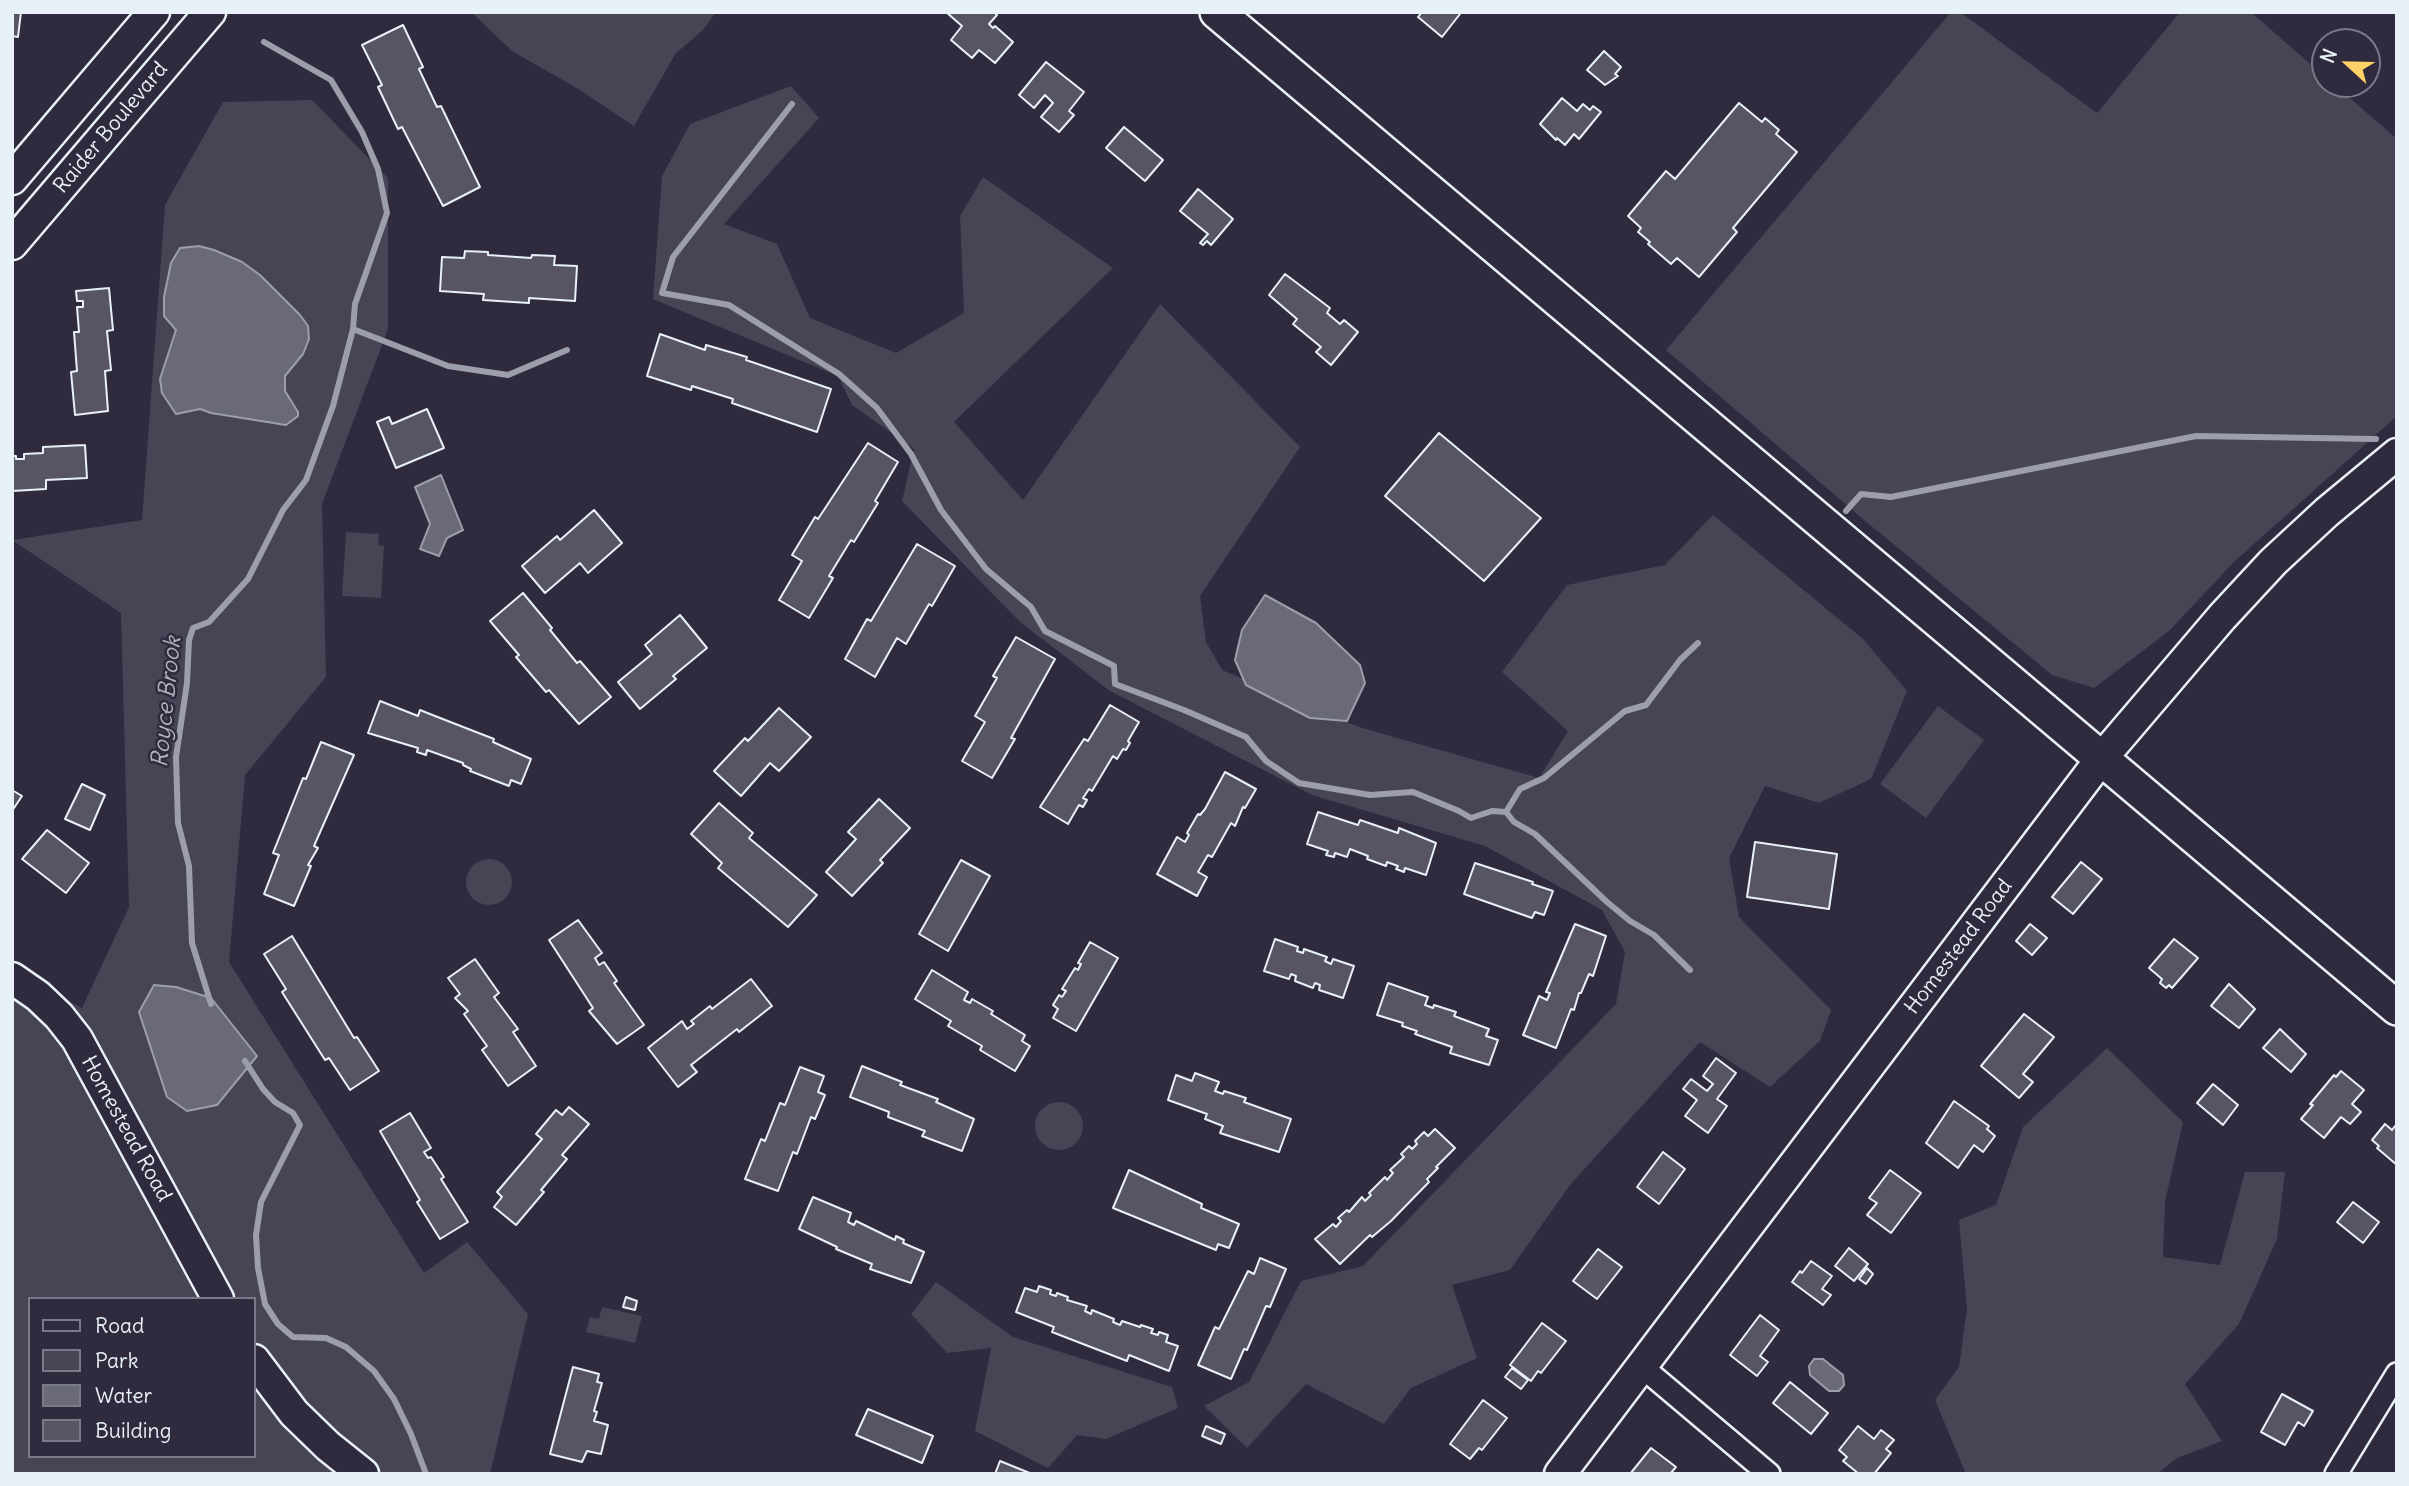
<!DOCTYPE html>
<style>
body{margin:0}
#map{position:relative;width:2409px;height:1486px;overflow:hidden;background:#2f2a3d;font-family:Delius,sans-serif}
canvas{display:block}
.frame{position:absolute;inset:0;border:14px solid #e8f1f8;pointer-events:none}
.legend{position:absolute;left:28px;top:1297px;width:228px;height:161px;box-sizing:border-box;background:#2f2a3d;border:2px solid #797a88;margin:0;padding:9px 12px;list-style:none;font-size:21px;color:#e8f1f8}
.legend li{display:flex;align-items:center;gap:14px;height:35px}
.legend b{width:35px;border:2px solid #797a88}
.north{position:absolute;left:2311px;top:28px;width:70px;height:70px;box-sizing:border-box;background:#2f2a3d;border:2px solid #797a88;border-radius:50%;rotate:292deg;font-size:19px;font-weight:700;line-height:28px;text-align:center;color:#e8f1f8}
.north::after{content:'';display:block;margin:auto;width:24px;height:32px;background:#ffd166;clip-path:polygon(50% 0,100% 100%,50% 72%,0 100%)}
</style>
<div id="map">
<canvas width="2409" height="1486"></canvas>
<div class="frame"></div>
<ul class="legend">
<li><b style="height:9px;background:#2f2a3d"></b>Road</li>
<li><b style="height:19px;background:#464455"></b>Park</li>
<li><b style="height:19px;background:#696978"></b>Water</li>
<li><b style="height:19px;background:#575565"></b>Building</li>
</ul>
<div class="north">N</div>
</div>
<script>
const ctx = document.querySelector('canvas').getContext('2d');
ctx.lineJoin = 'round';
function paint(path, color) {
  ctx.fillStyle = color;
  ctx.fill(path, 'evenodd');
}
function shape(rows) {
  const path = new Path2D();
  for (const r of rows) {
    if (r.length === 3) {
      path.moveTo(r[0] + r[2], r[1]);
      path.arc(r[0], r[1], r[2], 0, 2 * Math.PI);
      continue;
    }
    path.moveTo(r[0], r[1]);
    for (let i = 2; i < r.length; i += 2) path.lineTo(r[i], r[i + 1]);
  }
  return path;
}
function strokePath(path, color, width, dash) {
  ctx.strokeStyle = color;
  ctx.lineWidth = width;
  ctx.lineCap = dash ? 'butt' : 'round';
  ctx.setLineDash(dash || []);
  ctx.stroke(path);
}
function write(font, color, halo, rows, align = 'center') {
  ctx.font = font + ' Delius,sans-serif';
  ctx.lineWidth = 5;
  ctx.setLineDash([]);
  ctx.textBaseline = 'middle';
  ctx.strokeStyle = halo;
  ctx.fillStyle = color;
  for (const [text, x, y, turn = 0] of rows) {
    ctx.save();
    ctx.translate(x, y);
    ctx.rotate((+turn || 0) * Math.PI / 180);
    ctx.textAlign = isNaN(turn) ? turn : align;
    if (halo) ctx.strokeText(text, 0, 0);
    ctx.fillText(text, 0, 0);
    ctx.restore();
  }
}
paint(shape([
 [471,12,716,12,702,31,676,53,634,126,580,90,512,51],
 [1951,12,1960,12,2097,113,2180,12,2251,12,2325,77,2325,84,2334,84,2397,139,2397,416,2234,562,2169,631,2094,688,2052,675,1864,520,1666,350],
 [791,86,819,118,724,224,777,244,810,318,896,353,964,313,960,216,983,177,1113,268,954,422,1023,500,1160,304,1300,447,1200,596,1206,642,1222,670,1359,727,1539,778,1568,731,1502,672,1567,585,1665,565,1713,515,1863,639,1907,691,1871,779,1819,803,1765,786,1729,858,1739,917,1831,1010,1820,1041,1770,1087,1700,1042,1570,1185,1510,1270,1452,1285,1477,1358,1411,1388,1384,1424,1306,1384,1247,1448,1204,1406,1249,1382,1301,1281,1363,1266,1616,1004,1625,952,1602,910,1485,846,1312,795,1110,691,1021,623,902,501,914,449,852,405,838,376,653,299,662,176,690,124],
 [312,100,388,178,388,329,322,504,326,677,245,775,229,962,424,1273,467,1242,528,1314,490,1474,12,1474,12,974,82,1008,129,907,121,613,12,540,142,520,165,205,223,102],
 [30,1299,254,1299,254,1456,30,1456],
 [346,532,379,534,378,545,384,546,381,598,342,596],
 [1938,706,1984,740,1926,818,1880,784],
 [489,882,23],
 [2107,1048,2183,1122,2165,1202,2163,1257,2220,1265,2245,1172,2285,1172,2277,1239,2239,1324,2185,1384,2222,1441,2177,1458,2157,1474,1966,1474,1935,1400,1959,1367,1967,1308,1959,1220,1996,1205,2023,1127],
 [1059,1126,24],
 [936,1282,1013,1337,1172,1387,1178,1408,1106,1439,1077,1435,1048,1468,975,1431,991,1348,947,1353,911,1314],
 [602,1307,642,1316,635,1343,586,1332,590,1317,599,1319]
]), '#464455');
const water = shape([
 [199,246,214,250,242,262,260,275,300,315,308,326,309,339,303,354,285,376,285,391,298,412,298,416,286,425,211,413,200,409,176,414,162,393,160,379,176,330,164,316,164,297,171,263,180,248,199,246],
 [441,475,463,530,447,538,439,556,420,549,430,524,415,487,441,475],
 [1265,595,1316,623,1360,665,1365,683,1347,721,1310,718,1246,685,1235,660,1242,630,1265,595],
 [154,985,176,987,211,998,257,1056,217,1105,187,1111,167,1097,139,1012,154,985],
 [1814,1359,1823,1359,1843,1375,1844,1385,1839,1391,1829,1391,1810,1375,1809,1366,1814,1359]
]);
paint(water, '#696978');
strokePath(water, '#9c9fab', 2);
strokePath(shape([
 [792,104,673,257,662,293,729,305,839,374,877,408,911,454,941,510,986,569,1031,607,1045,631,1114,666,1115,684,1184,710,1246,737,1266,761,1299,783,1370,795,1413,792,1459,811,1471,818,1492,811,1506,812,1514,822,1535,834,1607,902,1630,921,1654,935,1690,970],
 [353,329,448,366,508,375,567,350],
 [1846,511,1861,494,1891,497,2196,436,2376,439],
 [1506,812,1520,789,1544,778,1625,711,1646,705,1680,660,1698,643],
 [211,1004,192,943,189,866,178,823,176,757,187,683,189,640,193,628,209,622,248,579,283,510,306,480,333,406,353,329,355,304,387,213,378,169,362,132,331,80,264,42],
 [245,1061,263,1089,275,1102,293,1113,300,1125,261,1202,256,1235,258,1268,265,1304,278,1324,293,1337,326,1338,346,1347,374,1371,394,1399,411,1434,426,1474]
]), '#9c9fab', 6);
const building = shape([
 [12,12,21,12,18,37,12,36,12,12],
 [946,12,994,12,997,15,989,24,993,28,995,26,1013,42,995,63,979,50,972,58,951,40,962,26,946,12],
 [1422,12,1459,12,1460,14,1442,37,1418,17,1422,12],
 [403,25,423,67,419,69,437,107,441,106,480,187,443,206,402,127,398,129,378,87,382,85,362,45,403,25],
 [1604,51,1621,67,1615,74,1618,76,1605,85,1587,70,1604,51],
 [1046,62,1084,92,1069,111,1074,115,1059,132,1041,117,1053,103,1045,95,1034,108,1019,95,1046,62],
 [1562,98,1577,111,1583,104,1590,110,1593,106,1601,112,1579,139,1574,134,1565,145,1557,138,1556,140,1540,124,1562,98],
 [1739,103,1762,122,1765,118,1779,130,1776,134,1797,152,1733,228,1737,232,1699,277,1677,258,1671,264,1648,244,1650,242,1638,232,1641,228,1628,216,1666,171,1675,179,1739,103],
 [1124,127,1163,160,1145,181,1106,148,1124,127],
 [1198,189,1233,219,1211,245,1207,241,1203,245,1200,243,1208,234,1180,211,1198,189],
 [465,251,488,252,488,255,531,258,532,255,555,256,554,265,577,266,575,301,529,298,529,303,483,300,484,294,440,291,442,257,464,258,465,251],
 [1285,274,1330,308,1327,313,1340,324,1344,320,1358,332,1331,365,1316,352,1321,347,1293,324,1297,319,1269,295,1285,274],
 [109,288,113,330,107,331,111,370,105,371,108,411,75,415,71,372,77,371,74,332,79,332,77,307,83,307,83,301,77,301,76,291,109,288],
 [660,334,705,350,706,345,747,357,746,360,831,389,817,432,732,403,733,399,692,386,691,390,647,376,660,334],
 [427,409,444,448,396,468,377,422,389,417,392,424,427,409],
 [1439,433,1541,518,1484,581,1385,496,1439,433],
 [868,443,898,462,875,501,878,503,854,542,851,540,829,576,833,578,809,618,779,600,802,561,792,555,815,517,818,519,868,443],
 [85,445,87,478,46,480,46,489,12,491,12,456,16,456,16,459,24,459,24,454,43,453,43,447,85,445],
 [594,510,622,543,588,573,580,563,545,593,522,566,557,536,560,540,594,510],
 [917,544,955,566,932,606,929,604,906,644,897,638,875,677,845,659,867,619,871,621,917,544],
 [523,593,552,628,550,630,577,663,580,661,611,697,579,724,549,690,546,692,516,657,519,655,490,621,523,593],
 [680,615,707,648,673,676,676,679,640,709,618,682,652,654,645,645,680,615],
 [1016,637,1055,659,1011,738,1015,739,992,778,962,761,985,722,975,716,997,678,993,676,1016,637],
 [380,701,418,716,420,710,435,716,494,739,493,742,531,759,521,784,511,780,509,786,470,771,471,769,463,765,463,763,427,750,426,755,417,752,418,748,368,733,380,701],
 [1110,705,1139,722,1128,741,1130,743,1126,750,1123,749,1117,759,1113,756,1092,791,1089,789,1083,798,1087,800,1083,807,1079,805,1068,824,1040,807,1084,739,1088,741,1110,705],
 [779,708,811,737,779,771,770,763,741,796,714,771,745,738,748,741,779,708],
 [321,742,354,755,314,846,318,848,308,865,311,866,294,906,264,894,279,855,273,853,303,778,306,779,321,742],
 [1225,772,1256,789,1245,808,1243,807,1235,826,1231,823,1212,857,1208,855,1198,872,1207,877,1197,896,1157,874,1177,837,1185,842,1189,835,1187,833,1198,814,1200,815,1205,809,1225,772],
 [82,784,105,795,90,830,65,819,82,784],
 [12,790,22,796,12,811,12,790],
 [879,799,910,828,880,860,883,863,852,896,826,872,856,839,848,832,879,799],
 [719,803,753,833,749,838,817,895,788,927,718,868,722,863,691,834,719,803],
 [1318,812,1358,825,1360,820,1398,833,1399,828,1436,843,1426,875,1405,868,1404,872,1396,869,1398,866,1387,862,1386,866,1367,859,1368,856,1350,849,1347,857,1335,853,1334,857,1326,855,1328,851,1307,844,1318,812],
 [47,830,89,863,66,893,22,859,47,830],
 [1755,842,1837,854,1829,909,1747,897,1755,842],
 [961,860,990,876,948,951,919,934,961,860],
 [2081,862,2102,879,2073,914,2052,897,2081,862],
 [1475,863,1533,882,1532,884,1553,891,1544,915,1535,912,1532,918,1464,894,1475,863],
 [578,920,602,953,595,958,599,965,604,962,617,981,614,983,644,1025,617,1044,589,1011,593,1008,549,940,578,920],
 [1575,924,1606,936,1593,976,1589,974,1581,993,1579,993,1574,1010,1571,1009,1556,1048,1523,1035,1539,996,1547,1000,1550,993,1546,992,1575,924],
 [2030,924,2047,938,2032,955,2016,941,2030,924],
 [292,936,354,1038,357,1037,379,1071,350,1090,329,1058,325,1060,282,992,286,989,264,954,292,936],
 [1275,939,1298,947,1297,951,1303,953,1304,949,1327,957,1325,961,1331,964,1333,959,1354,966,1343,998,1319,990,1320,985,1315,983,1313,988,1295,981,1296,976,1291,974,1289,979,1264,971,1275,939],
 [2174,939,2198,958,2172,988,2169,985,2166,988,2160,983,2162,979,2149,968,2174,939],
 [1090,942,1118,958,1076,1031,1053,1018,1058,1009,1053,1005,1059,995,1062,997,1066,991,1062,989,1075,968,1078,970,1081,964,1078,963,1090,942],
 [475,959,499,993,494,997,518,1029,513,1032,536,1066,508,1086,482,1050,487,1046,464,1014,468,1011,455,998,460,994,448,978,475,959],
 [932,970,968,992,964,1000,970,1003,972,999,993,1011,991,1014,1025,1035,1022,1041,1030,1046,1015,1071,980,1050,982,1046,948,1026,951,1021,915,999,932,970],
 [751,979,772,1006,739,1032,737,1029,691,1065,697,1072,678,1087,648,1048,682,1021,687,1029,694,1024,691,1021,710,1006,712,1009,751,979],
 [1388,983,1428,997,1425,1005,1433,1008,1434,1005,1456,1012,1454,1016,1489,1029,1486,1036,1498,1040,1489,1065,1450,1053,1452,1047,1415,1034,1417,1031,1402,1026,1403,1023,1377,1015,1388,983],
 [2229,984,2255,1009,2239,1028,2211,1006,2229,984],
 [2024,1014,2054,1037,2023,1074,2033,1082,2019,1098,1981,1066,2024,1014],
 [2280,1029,2306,1054,2291,1072,2263,1048,2280,1029],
 [1716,1058,1736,1073,1717,1099,1727,1106,1708,1133,1685,1116,1697,1100,1683,1089,1691,1079,1707,1091,1713,1084,1703,1076,1716,1058],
 [862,1066,902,1082,900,1085,938,1099,936,1102,974,1119,962,1151,922,1136,925,1131,888,1117,889,1112,850,1097,862,1066],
 [800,1067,824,1076,818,1092,825,1095,815,1119,811,1117,797,1154,793,1152,778,1191,745,1179,761,1139,765,1141,780,1103,785,1105,800,1067],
 [2341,1071,2364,1090,2352,1104,2361,1112,2350,1124,2341,1117,2324,1138,2301,1119,2313,1105,2310,1104,2334,1075,2336,1077,2341,1071],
 [1195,1073,1219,1082,1215,1091,1223,1094,1224,1091,1246,1098,1244,1102,1291,1119,1279,1152,1220,1133,1223,1126,1205,1119,1207,1114,1168,1100,1176,1075,1192,1081,1195,1073],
 [2213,1084,2238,1105,2223,1125,2197,1103,2213,1084],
 [1954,1101,1989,1126,1987,1129,1995,1136,1983,1152,1974,1145,1958,1168,1926,1143,1954,1101],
 [569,1107,589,1124,562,1155,567,1159,541,1190,544,1192,516,1225,494,1207,502,1197,497,1192,542,1139,536,1134,556,1110,562,1115,569,1107],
 [410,1113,431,1148,424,1152,428,1158,431,1157,444,1177,441,1179,468,1222,440,1239,417,1202,420,1200,380,1131,410,1113],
 [2385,1124,2392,1130,2395,1126,2397,1128,2397,1165,2377,1148,2379,1146,2372,1140,2385,1124],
 [1435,1129,1455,1148,1436,1167,1438,1168,1427,1179,1429,1182,1391,1221,1372,1237,1370,1235,1340,1264,1315,1239,1333,1224,1336,1227,1341,1221,1338,1218,1347,1210,1349,1212,1362,1197,1365,1201,1371,1195,1369,1193,1385,1177,1387,1180,1393,1173,1390,1170,1404,1157,1401,1154,1409,1146,1412,1149,1417,1144,1415,1141,1424,1132,1428,1136,1435,1129],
 [1663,1152,1685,1169,1659,1204,1637,1187,1663,1152],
 [1129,1170,1202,1204,1201,1208,1239,1224,1229,1248,1218,1244,1216,1250,1113,1208,1129,1170],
 [1890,1170,1921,1193,1891,1233,1867,1215,1877,1203,1869,1198,1890,1170],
 [813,1197,851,1213,848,1222,854,1225,856,1221,895,1240,896,1236,904,1240,903,1243,924,1252,911,1283,870,1269,872,1264,836,1249,837,1247,799,1229,813,1197],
 [2353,1202,2379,1222,2363,1243,2337,1222,2353,1202],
 [1849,1248,1868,1264,1854,1281,1835,1266,1849,1248],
 [1598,1249,1622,1267,1597,1299,1573,1281,1598,1249],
 [1260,1258,1286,1269,1270,1307,1266,1306,1247,1350,1244,1349,1231,1379,1198,1365,1215,1327,1219,1329,1248,1271,1254,1274,1260,1258],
 [1811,1261,1832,1276,1822,1289,1831,1295,1823,1305,1792,1282,1800,1271,1802,1273,1811,1261],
 [1867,1268,1873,1274,1866,1284,1859,1279,1867,1268],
 [1039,1286,1051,1290,1050,1294,1056,1296,1057,1293,1068,1297,1067,1300,1087,1306,1085,1311,1091,1314,1092,1310,1114,1319,1113,1322,1120,1325,1122,1321,1140,1327,1141,1325,1153,1329,1151,1333,1158,1335,1159,1332,1168,1335,1166,1342,1178,1346,1169,1371,1129,1355,1127,1361,1052,1332,1054,1327,1016,1312,1025,1288,1037,1292,1039,1286],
 [626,1297,637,1301,635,1310,623,1307,626,1297],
 [1760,1315,1779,1330,1760,1356,1768,1362,1757,1376,1730,1355,1760,1315],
 [1542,1323,1566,1341,1541,1373,1538,1371,1531,1381,1510,1365,1542,1323],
 [573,1367,599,1374,597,1382,602,1383,594,1411,597,1412,594,1421,608,1425,601,1454,587,1451,582,1462,550,1454,573,1367],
 [1512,1368,1528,1380,1521,1389,1505,1377,1512,1368],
 [1790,1382,1828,1413,1811,1434,1773,1403,1790,1382],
 [2282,1394,2313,1411,2304,1426,2298,1422,2285,1445,2261,1432,2282,1394],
 [1483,1400,1507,1418,1482,1450,1479,1448,1470,1459,1450,1444,1483,1400],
 [868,1409,933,1436,922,1463,856,1435,868,1409],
 [1206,1426,1225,1434,1221,1444,1202,1436,1206,1426],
 [1858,1426,1874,1439,1881,1430,1894,1440,1886,1449,1891,1453,1874,1474,1859,1474,1843,1461,1847,1457,1839,1450,1858,1426],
 [1651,1448,1676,1467,1670,1474,1630,1474,1651,1448],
 [1000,1461,1032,1474,995,1474,1000,1461]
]);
paint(building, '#575565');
strokePath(building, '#e8f1f8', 2);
const street = shape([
 [1641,1366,1769,1474],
 [2336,1474,2397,1374]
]);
const secondary = shape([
 [12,179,154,12],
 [12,244,210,12],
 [12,978,38,996,59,1016,77,1039,218,1299],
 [254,1360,294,1413,328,1446,363,1474],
 [1560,1474,2101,759,2222,617,2273,562,2327,512,2397,454]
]);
const primary = shape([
 [1217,12,2397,1008]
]);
strokePath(street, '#e8f1f8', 26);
strokePath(secondary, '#e8f1f8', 35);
strokePath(primary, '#e8f1f8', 38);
strokePath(street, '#2f2a3d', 21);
strokePath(secondary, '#2f2a3d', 30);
strokePath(primary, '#2f2a3d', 33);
write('21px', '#e8f1f8', '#2f2a3d', [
 ["Raider Boulevard",111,128,-50],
 ["Homestead Road",1959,947,-53],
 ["Homestead Road",126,1129,61]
]);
write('italic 23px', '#afb4be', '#2f2a3d', [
 ["Royce Brook",167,702,-84]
]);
</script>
